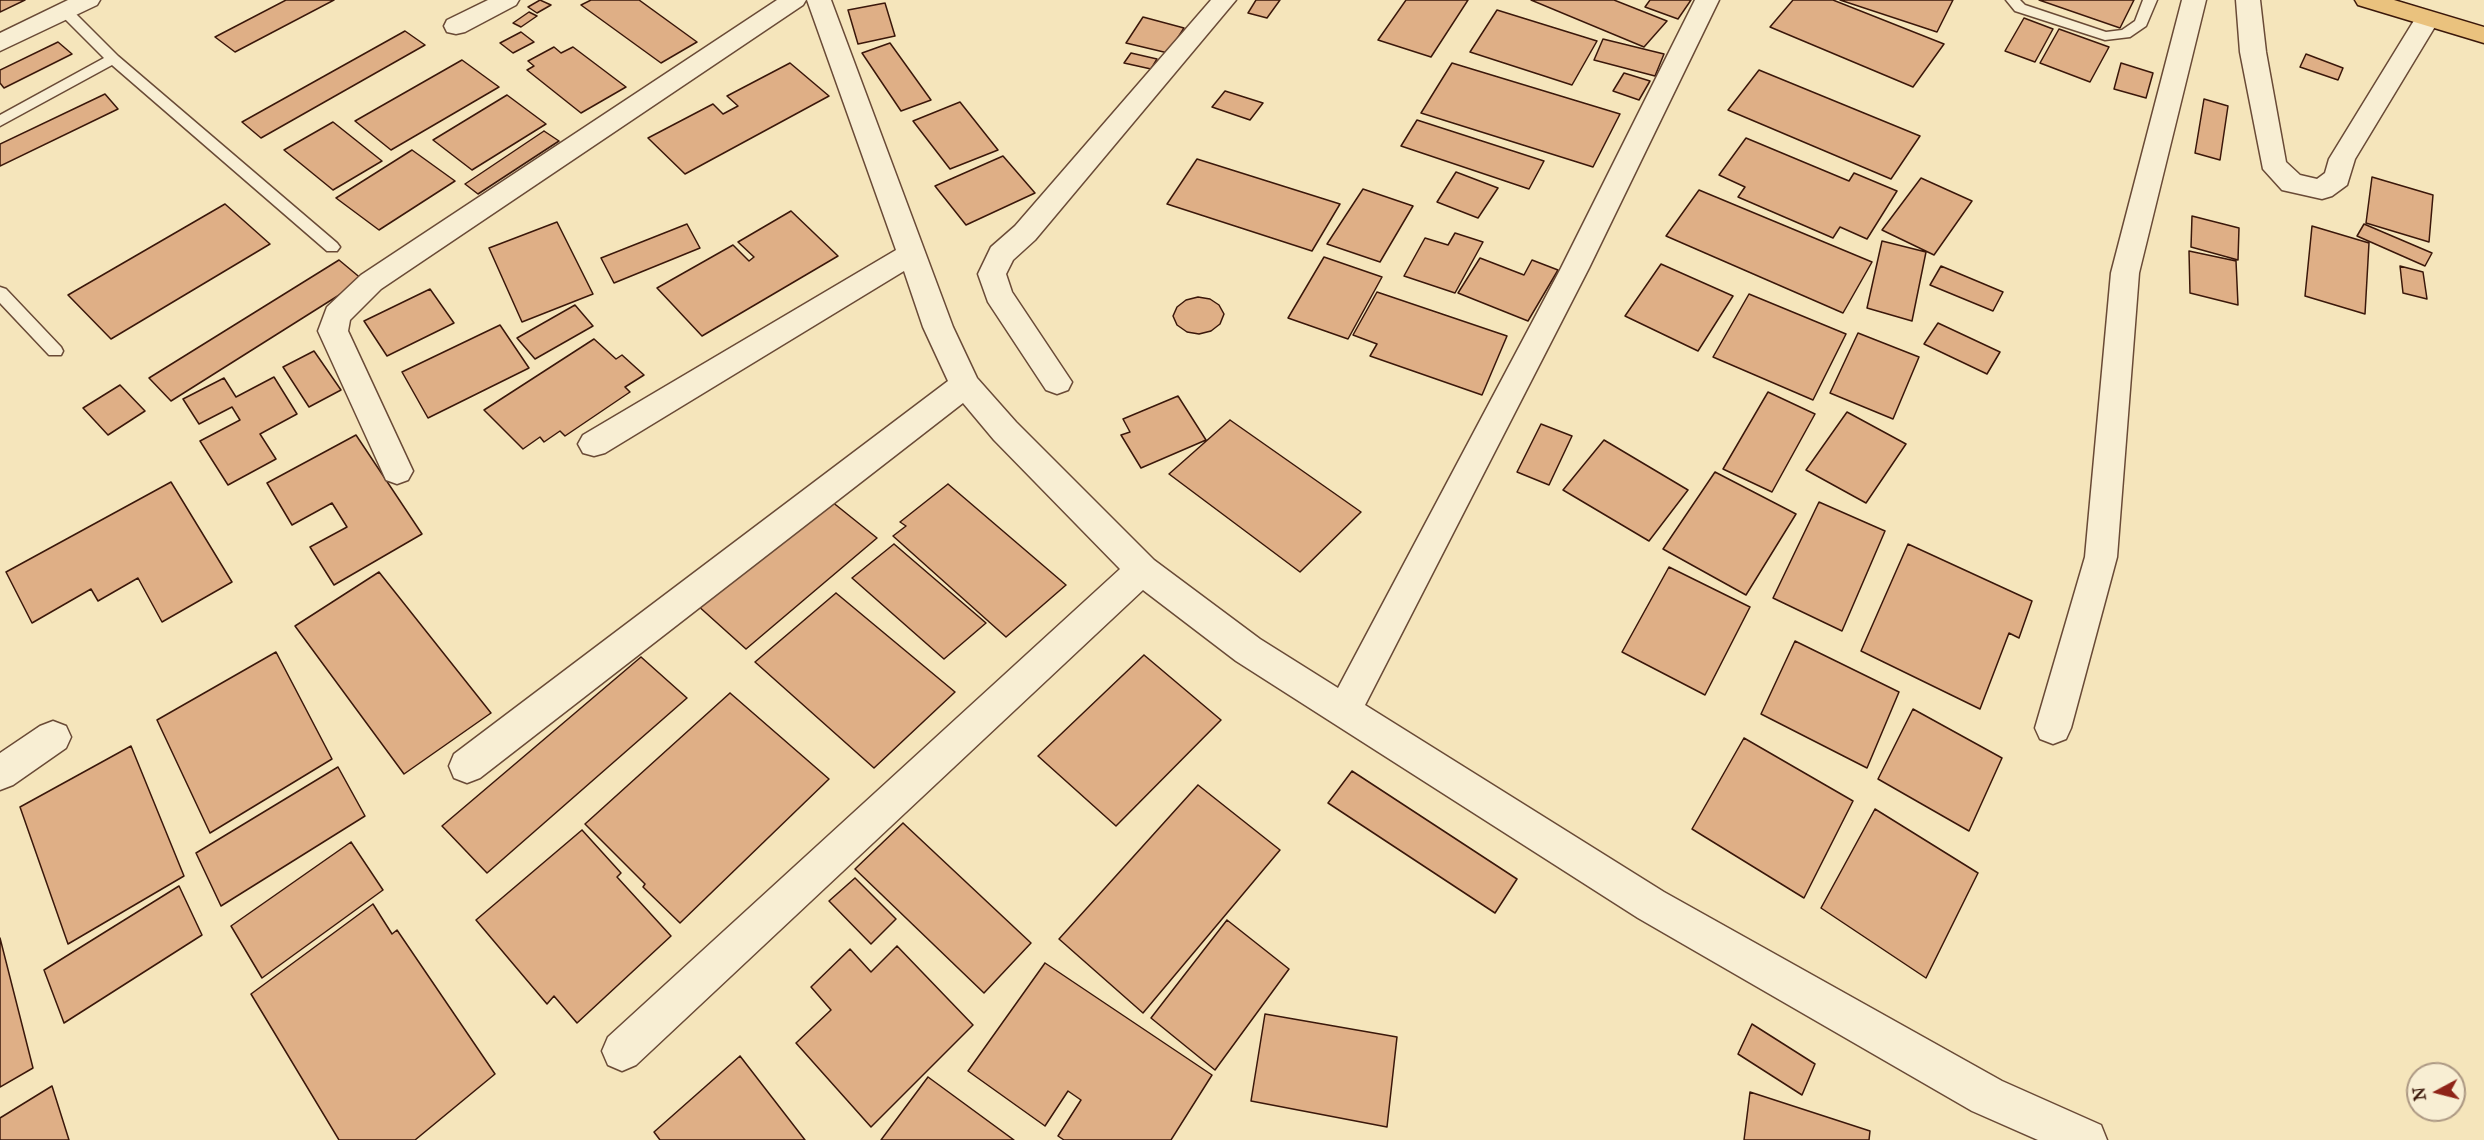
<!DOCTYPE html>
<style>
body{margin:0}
#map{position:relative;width:2484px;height:1140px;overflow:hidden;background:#f5e5bb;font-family:"IM FELL Great Primer",serif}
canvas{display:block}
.north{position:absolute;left:2406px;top:1062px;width:60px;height:60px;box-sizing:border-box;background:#f8eed3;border:2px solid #ac9883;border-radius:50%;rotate:263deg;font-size:16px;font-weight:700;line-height:24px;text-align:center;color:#3a170a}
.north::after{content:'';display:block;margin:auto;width:21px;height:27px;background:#8f2418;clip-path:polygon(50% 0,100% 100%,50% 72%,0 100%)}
</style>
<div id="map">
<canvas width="2484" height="1140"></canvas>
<div class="north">N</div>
</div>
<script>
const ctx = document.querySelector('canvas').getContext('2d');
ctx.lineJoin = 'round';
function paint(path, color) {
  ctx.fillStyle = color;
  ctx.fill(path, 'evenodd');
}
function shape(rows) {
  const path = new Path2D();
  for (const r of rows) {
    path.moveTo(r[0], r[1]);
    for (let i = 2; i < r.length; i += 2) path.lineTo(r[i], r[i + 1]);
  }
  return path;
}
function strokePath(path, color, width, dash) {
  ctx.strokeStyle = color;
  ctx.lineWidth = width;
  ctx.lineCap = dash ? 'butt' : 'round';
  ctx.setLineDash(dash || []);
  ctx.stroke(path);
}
const building = shape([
 [0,0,25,0,0,12,0,0],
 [286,0,334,0,235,52,215,37,286,0],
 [540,0,551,5,537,13,528,7,540,0],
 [591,0,639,0,697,42,661,63,581,5,591,0],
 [1256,0,1280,0,1267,18,1248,13,1256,0],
 [1406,0,1468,0,1431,57,1378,40,1406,0],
 [1531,0,1614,0,1667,21,1644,47,1531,0],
 [1650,0,1691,0,1678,19,1645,7,1650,0],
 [1793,0,1833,0,1944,44,1913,87,1770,27,1793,0],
 [1840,0,1953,0,1937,32,1840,0],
 [2039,0,2134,0,2120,28,2039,0],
 [885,3,895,36,858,44,848,10,885,3],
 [1497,10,1597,41,1572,85,1470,52,1497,10],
 [529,12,537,16,521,27,513,23,529,12],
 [1143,17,1184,28,1168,53,1126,43,1143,17],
 [2024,18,2053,29,2035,62,2005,51,2024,18],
 [2059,29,2109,47,2090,82,2040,63,2059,29],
 [405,31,425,45,261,138,242,122,405,31],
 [521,32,534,42,513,53,500,43,521,32],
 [1603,39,1664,54,1655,76,1594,60,1603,39],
 [58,42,72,54,4,88,0,83,0,70,58,42],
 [890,43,931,100,901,111,862,53,890,43],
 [554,47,561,53,573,47,626,87,581,113,527,70,534,66,528,61,554,47],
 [1131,53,1157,59,1151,69,1124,63,1131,53],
 [2306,54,2343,68,2338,80,2300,67,2306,54],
 [462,60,499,87,391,150,355,121,462,60],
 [790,63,829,96,685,174,648,138,713,104,723,114,738,106,727,96,790,63],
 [1452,63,1620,114,1593,167,1421,113,1452,63],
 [2121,63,2153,73,2146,98,2114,89,2121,63],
 [1759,70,1920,136,1891,179,1728,110,1759,70],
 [1624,73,1650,81,1639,100,1613,91,1624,73],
 [1225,91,1263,103,1250,120,1212,107,1225,91],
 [105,94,118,109,0,166,0,144,105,94],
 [507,95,546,124,472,170,433,140,507,95],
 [2204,99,2228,106,2220,160,2195,153,2204,99],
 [960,102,998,150,950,169,913,121,960,102],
 [1417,120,1544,161,1529,189,1401,146,1417,120],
 [333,122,382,161,333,190,284,150,333,122],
 [544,131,559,141,478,194,465,184,544,131],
 [1746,138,1849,181,1854,173,1897,191,1867,239,1840,227,1833,238,1738,197,1745,187,1719,175,1746,138],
 [412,150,455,181,379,230,336,198,412,150],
 [1003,156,1035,193,966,225,935,186,1003,156],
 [1197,159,1340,204,1312,251,1167,204,1197,159],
 [1456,172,1498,188,1478,218,1437,202,1456,172],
 [2372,177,2433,195,2429,242,2366,223,2372,177],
 [1921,178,1972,201,1934,255,1882,230,1921,178],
 [1363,189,1413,206,1380,262,1327,244,1363,189],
 [1699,190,1872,262,1843,313,1666,236,1699,190],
 [225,204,270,244,111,339,68,295,225,204],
 [791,211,838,256,702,336,657,288,733,245,749,261,754,257,738,242,791,211],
 [2192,216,2239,228,2238,260,2191,247,2192,216],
 [557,222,593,294,522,322,489,248,557,222],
 [687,224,700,248,614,283,601,258,687,224],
 [2364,224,2432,253,2425,266,2357,236,2364,224],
 [2312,226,2369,243,2365,314,2305,296,2312,226],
 [1455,233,1483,242,1455,293,1404,276,1425,238,1448,245,1455,233],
 [1882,241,1926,252,1912,321,1867,308,1882,241],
 [2189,251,2236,261,2238,305,2190,293,2189,251],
 [1324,257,1382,277,1348,339,1288,318,1324,257],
 [1480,258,1524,275,1532,260,1558,270,1528,321,1458,293,1480,258],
 [339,260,363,280,171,401,149,378,339,260],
 [1661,264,1733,296,1698,351,1625,316,1661,264],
 [1941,266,2003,292,1993,311,1930,285,1941,266],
 [2400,266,2423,272,2427,299,2403,293,2400,266],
 [430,289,454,323,387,356,364,321,430,289],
 [1377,292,1507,336,1482,395,1370,356,1377,344,1353,335,1377,292],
 [1749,294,1846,334,1813,400,1713,357,1749,294],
 [1198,297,1210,299,1219,305,1224,314,1220,324,1211,331,1199,334,1187,332,1177,325,1173,316,1177,307,1186,300,1198,297],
 [575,305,593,326,535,359,517,338,575,305],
 [1938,323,2000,352,1987,374,1924,344,1938,323],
 [500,325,529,368,428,418,402,372,500,325],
 [1858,333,1919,357,1893,419,1830,393,1858,333],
 [594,339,616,359,622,355,644,375,625,387,630,392,565,436,560,431,544,442,540,437,523,449,484,410,594,339],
 [314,351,341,390,309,407,283,367,314,351],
 [274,377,297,414,260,434,276,459,228,485,200,441,240,420,232,407,199,424,183,399,224,378,236,397,274,377],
 [120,385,145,411,108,435,83,408,120,385],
 [1768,392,1815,414,1772,492,1723,469,1768,392],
 [1178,396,1206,440,1141,468,1121,435,1130,432,1123,419,1178,396],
 [1847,412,1906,444,1866,503,1806,470,1847,412],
 [1230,420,1361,512,1300,572,1169,474,1230,420],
 [1541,424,1572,436,1549,485,1517,472,1541,424],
 [356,435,422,534,334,585,310,547,347,527,332,503,292,525,267,483,356,435],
 [1604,440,1688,490,1649,541,1563,490,1604,440],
 [1715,472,1796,514,1746,595,1663,549,1715,472],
 [171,482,232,582,162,622,138,578,98,601,91,589,32,623,6,572,171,482],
 [948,484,1066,585,1006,637,893,536,906,526,900,522,948,484],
 [826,497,877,538,746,649,696,604,826,497],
 [1819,502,1885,531,1842,631,1773,598,1819,502],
 [894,544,986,623,944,659,852,578,894,544],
 [1908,544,2032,601,2019,638,2009,633,1980,709,1861,651,1908,544],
 [1669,567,1750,607,1705,695,1622,652,1669,567],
 [379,572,491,713,404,774,295,626,379,572],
 [836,593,955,692,874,768,755,662,836,593],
 [1795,641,1899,692,1867,768,1761,714,1795,641],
 [276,652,332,759,210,833,157,720,276,652],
 [1144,655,1221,720,1116,826,1038,756,1144,655],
 [641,657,687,698,487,873,442,826,641,657],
 [730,693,829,779,680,923,643,887,645,884,585,824,730,693],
 [1913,709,2002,758,1969,831,1878,779,1913,709],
 [1744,738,1853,801,1804,898,1692,829,1744,738],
 [131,746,184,876,68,944,20,807,131,746],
 [338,767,365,816,221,906,196,853,338,767],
 [1352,771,1517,879,1495,913,1328,803,1352,771],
 [1198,785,1280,850,1143,1013,1059,939,1198,785],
 [1875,809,1978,873,1926,978,1821,908,1875,809],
 [903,823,1031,943,984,993,855,869,903,823],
 [582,830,621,873,617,877,671,936,577,1023,554,996,547,1004,476,920,582,830],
 [351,842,383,890,262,978,231,926,351,842],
 [855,878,896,919,871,944,829,901,855,878],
 [179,886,202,935,64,1023,44,970,179,886],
 [373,904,392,934,397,930,495,1074,415,1140,339,1140,251,994,373,904],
 [1227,920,1289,969,1215,1070,1151,1018,1227,920],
 [0,938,33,1068,0,1087,0,938],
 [897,946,973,1025,871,1127,796,1043,831,1010,811,987,850,949,871,972,897,946],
 [1045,963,1212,1075,1171,1140,1064,1140,1058,1136,1081,1100,1068,1091,1045,1126,968,1071,1045,963],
 [1265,1014,1397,1037,1387,1127,1251,1101,1265,1014],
 [1752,1024,1815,1064,1802,1095,1738,1054,1752,1024],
 [740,1056,805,1140,660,1140,654,1132,740,1056],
 [928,1077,1014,1140,881,1140,928,1077],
 [52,1086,69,1140,0,1140,0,1118,52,1086],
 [1750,1092,1870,1131,1869,1140,1744,1140,1750,1092]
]);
paint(building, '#dfaf86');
strokePath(building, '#3a170a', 1.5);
const service = shape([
 [2006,0,2020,0,2025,5,2106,32,2122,30,2135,21,2143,0,2157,0,2146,26,2130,37,2105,40,2015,11,2006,0],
 [65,7,70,8,118,56,337,243,340,247,337,251,327,251,112,65,0,126,0,115,104,58,60,14,58,11,65,7],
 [0,287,6,289,61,347,63,351,61,355,49,355,0,303,0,287]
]);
const minor = shape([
 [68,0,100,0,97,5,0,51,0,33,68,0],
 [488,0,519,0,516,5,465,32,456,34,447,32,444,26,447,20,488,0],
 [777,0,806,0,803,5,381,289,350,320,348,331,413,471,408,480,397,484,386,480,318,331,327,307,361,275,777,0],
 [807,0,831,0,953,327,977,378,1016,422,1154,560,1260,639,1338,688,1561,268,1695,0,1719,0,1589,268,1365,705,1664,892,2002,1081,2101,1125,2107,1140,2038,1140,1972,1111,1638,918,1236,661,1143,590,636,1065,622,1071,608,1065,602,1051,608,1037,1120,569,994,440,963,403,480,778,467,783,454,778,449,766,454,754,948,381,923,327,904,271,605,453,594,456,583,453,578,444,583,435,896,250,807,0],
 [1211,0,1236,0,1035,240,1013,260,1006,274,1012,292,1072,382,1068,390,1057,394,1046,390,988,302,978,274,991,247,1015,226,1211,0],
 [2182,0,2206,0,2139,273,2117,557,2071,728,2066,739,2053,744,2040,739,2035,728,2085,557,2111,273,2182,0],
 [2236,0,2260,0,2266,52,2286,162,2300,175,2317,179,2325,173,2329,159,2418,14,2427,12,2436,14,2439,20,2355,159,2347,185,2332,196,2322,199,2282,190,2263,169,2240,52,2236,0],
 [53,721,66,726,71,737,66,748,13,785,0,790,0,753,40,726,53,721]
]);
const primary = shape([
 [2355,0,2394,0,2484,27,2484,43,2358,5,2355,0]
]);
strokePath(service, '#694a36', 3);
strokePath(minor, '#694a36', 3);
strokePath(primary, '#3a170a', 3);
paint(service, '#f8eed3');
paint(minor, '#f8eed3');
paint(primary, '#eac27e');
</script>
